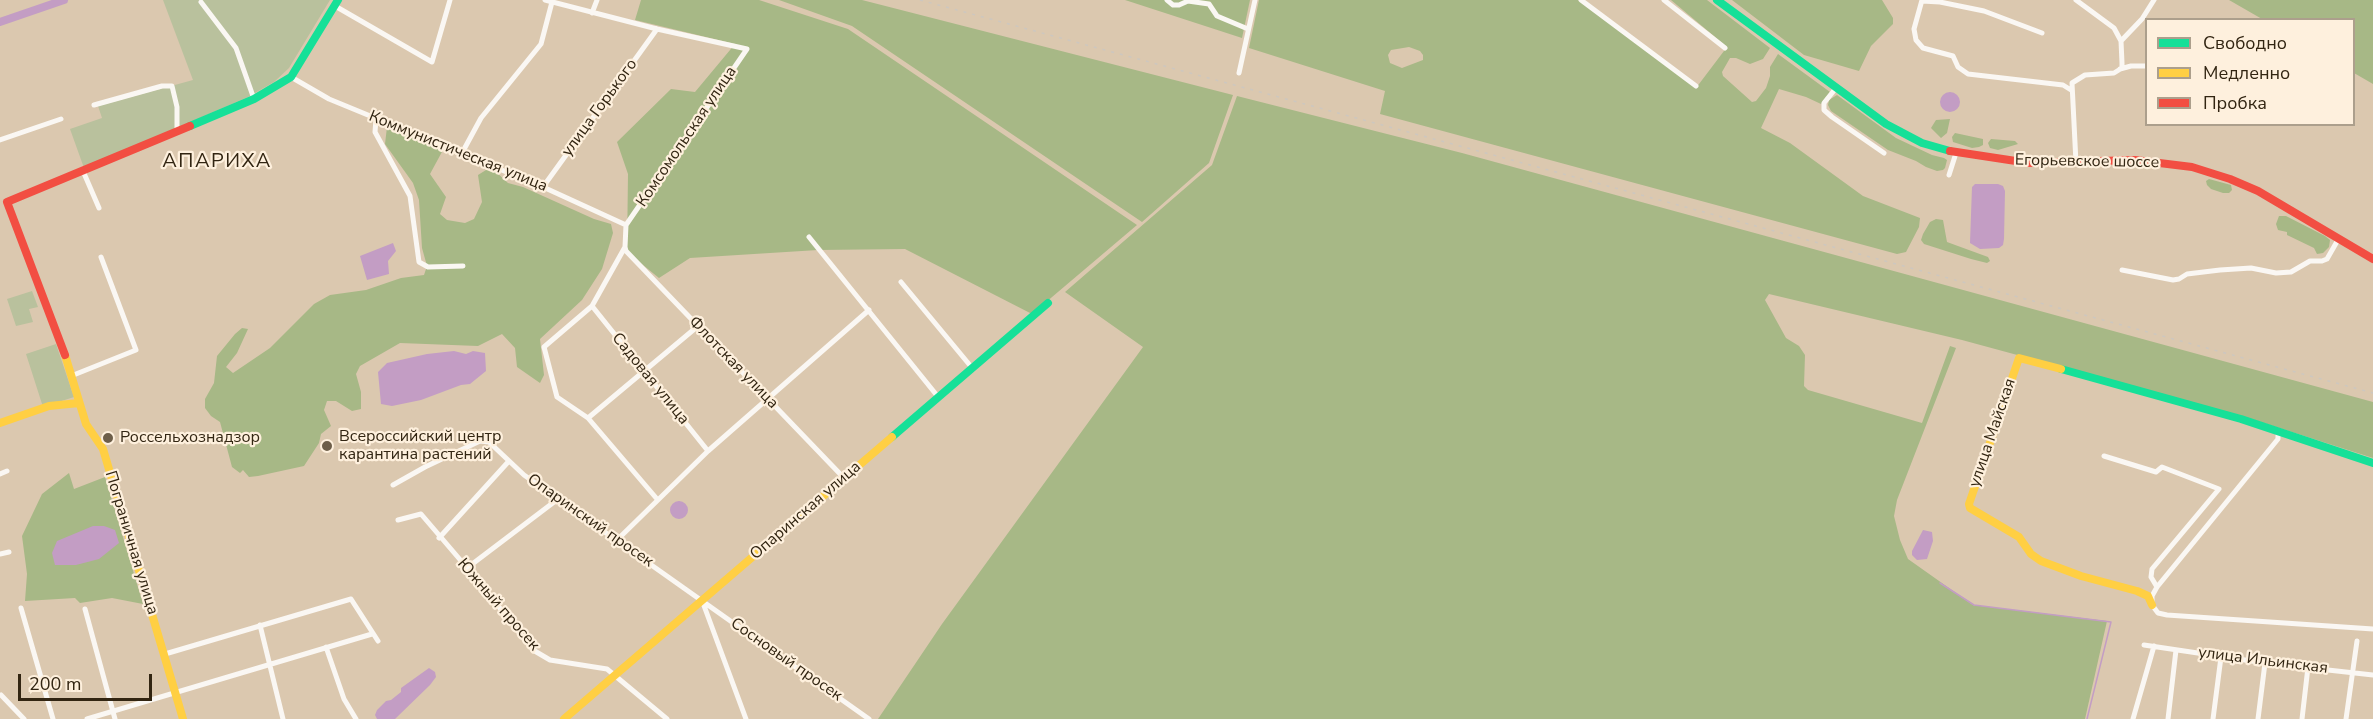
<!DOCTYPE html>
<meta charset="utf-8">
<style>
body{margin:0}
#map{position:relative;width:2373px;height:719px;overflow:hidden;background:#dbc8af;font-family:"Nunito Sans",sans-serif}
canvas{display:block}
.legend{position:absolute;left:2145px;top:18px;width:210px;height:108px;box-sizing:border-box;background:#fef0dd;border:2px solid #ac9f8c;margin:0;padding:8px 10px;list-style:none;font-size:18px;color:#322512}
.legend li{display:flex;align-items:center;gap:12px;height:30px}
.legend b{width:30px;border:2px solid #ac9f8c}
.scale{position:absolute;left:18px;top:674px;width:134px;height:27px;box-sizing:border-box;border:3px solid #322512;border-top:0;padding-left:8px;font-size:18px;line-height:21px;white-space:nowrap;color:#322512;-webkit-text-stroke:4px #fef0dd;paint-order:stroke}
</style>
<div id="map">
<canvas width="2373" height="719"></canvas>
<ul class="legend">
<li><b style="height:8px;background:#16e098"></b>Свободно</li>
<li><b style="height:8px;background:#ffcf43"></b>Медленно</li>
<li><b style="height:8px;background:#f24e42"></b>Пробка</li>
</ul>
<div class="scale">200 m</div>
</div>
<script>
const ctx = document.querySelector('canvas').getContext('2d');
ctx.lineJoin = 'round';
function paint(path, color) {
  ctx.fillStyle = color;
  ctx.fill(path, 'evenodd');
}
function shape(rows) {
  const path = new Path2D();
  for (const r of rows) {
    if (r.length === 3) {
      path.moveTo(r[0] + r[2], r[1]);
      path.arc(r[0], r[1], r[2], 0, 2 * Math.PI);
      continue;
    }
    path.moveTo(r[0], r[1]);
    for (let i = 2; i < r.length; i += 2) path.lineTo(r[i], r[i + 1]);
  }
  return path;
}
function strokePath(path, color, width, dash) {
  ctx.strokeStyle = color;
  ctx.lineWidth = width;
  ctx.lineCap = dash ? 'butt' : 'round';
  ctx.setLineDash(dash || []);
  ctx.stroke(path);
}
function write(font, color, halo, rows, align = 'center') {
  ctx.font = font + ' "Nunito Sans",sans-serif';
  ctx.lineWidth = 4.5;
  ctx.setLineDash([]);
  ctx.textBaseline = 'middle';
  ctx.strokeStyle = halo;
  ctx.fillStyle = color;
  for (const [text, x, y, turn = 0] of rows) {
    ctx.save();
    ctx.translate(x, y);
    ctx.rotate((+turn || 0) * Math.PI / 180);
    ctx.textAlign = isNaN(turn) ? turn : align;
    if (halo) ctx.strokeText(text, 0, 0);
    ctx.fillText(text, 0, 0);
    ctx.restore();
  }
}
paint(shape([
 [163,0,330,0,289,68,274,82,248,97,84,168,70,129,102,118,98,106,193,80],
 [32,291,38,307,29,309,33,322,16,326,7,299],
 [56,344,74,397,43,407,26,354]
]), '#b9c19d');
paint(shape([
 [641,0,759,0,848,29,1137,225,1032,314,905,249,818,250,690,258,659,278,627,252,628,174,617,142,671,89,695,92,735,44,635,20],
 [779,0,862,0,1233,95,1209,163,1142,222,852,26],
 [1125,0,1250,0,1242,38],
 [1259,0,1578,0,1696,88,1727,47,1671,0,1707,0,1770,48,1763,59,1750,64,1736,58,1730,58,1722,72,1723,76,1752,102,1756,101,1766,88,1770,76,1770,67,1778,54,1830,92,1821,104,1806,97,1779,89,1761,128,1790,143,1863,196,1920,218,1919,227,1906,252,1897,254,1380,114,1385,91,1249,48],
 [1409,47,1420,51,1423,55,1423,60,1402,68,1390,63,1388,55,1391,50],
 [1732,0,1882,0,1893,18,1893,24,1871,46,1859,71,1804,55],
 [2229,0,2373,0,2373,84,2354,73,2354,20,2262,19],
 [1837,95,1896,138,1932,155,1944,158,1947,160,1945,168,1943,170,1937,171,1926,167,1916,161,1888,150,1831,111,1828,105,1829,100],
 [1237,96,1462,153,2373,402,2373,458,2242,416,1962,340,1769,294,1765,300,1786,338,1799,346,1805,355,1804,386,1808,390,1922,423,1950,346,1956,348,1897,500,1894,516,1900,540,1908,559,1973,605,2107,621,2085,719,878,719,942,624,1143,347,1065,292,1212,165],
 [1950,119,1947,133,1941,138,1931,128,1936,120],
 [387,127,443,150,430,174,446,197,440,214,447,220,465,223,474,219,482,202,478,175,486,170,495,171,508,183,523,187,594,219,611,224,613,233,602,269,582,300,540,339,544,375,540,383,517,367,515,348,502,334,478,346,400,343,360,366,356,374,361,392,361,409,352,411,336,401,327,401,324,410,331,426,321,434,319,443,304,466,258,476,249,477,243,470,240,473,232,467,220,422,211,416,205,408,205,399,214,383,217,356,235,334,242,328,248,329,237,353,226,367,233,373,270,348,314,304,330,295,366,290,401,278,424,275,427,266,422,248,419,200,413,183,385,144],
 [1955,133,1983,139,1983,145,1979,147,1972,148,1953,142,1952,137],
 [1991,139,2015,141,2018,144,1998,150,1990,148,1988,143],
 [2209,179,2231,185,2232,190,2229,193,2223,193,2211,189,2207,185,2206,181],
 [2279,216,2286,216,2325,236,2330,240,2329,247,2323,253,2317,254,2314,248,2287,235,2287,232,2278,230,2276,224],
 [1936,219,1943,220,1947,242,1988,257,1990,261,1987,263,1971,259,1924,244,1921,240,1923,234,1930,222],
 [69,473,74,489,105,477,143,604,112,598,80,603,75,598,25,601,27,574,22,536,42,494]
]), '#a7b886');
paint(shape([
 [1950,102,10],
 [1975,184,1998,184,2003,186,2005,191,2004,239,2003,245,1999,248,1980,249,1970,243,1972,187],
 [393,243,396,251,388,261,389,274,367,280,360,256],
 [454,351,466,354,473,351,485,353,486,371,470,384,461,385,421,400,392,406,381,404,378,372,387,363,427,354],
 [679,510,9],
 [93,526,104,526,115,530,119,543,99,559,76,565,55,565,52,553,57,541],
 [1923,530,1932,532,1933,541,1927,559,1917,560,1912,555,1912,551],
 [429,668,435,672,436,677,430,685,395,719,377,719,375,715,377,710,386,701,391,700,401,692,401,688]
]), '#c39dc4');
strokePath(shape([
 [1940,583,1974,605,2111,622,2087,719]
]), '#c39dc4', 1.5);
strokePath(shape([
 [0,22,64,0]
]), '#c39dc4', 8);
strokePath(shape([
 [545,0,657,29,747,49,626,225],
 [1167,0,1173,5,1179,5,1188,1,1209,4,1217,16,1248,29],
 [1581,0,1696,86],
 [1664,0,1725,48],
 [1922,0,1914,29,1916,40,1923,48,1953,56,1958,67,1968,74,2063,85,2071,90],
 [2076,0,2114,28,2121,41,2122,63,2122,68,2114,73,2085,75,2072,83,2076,163],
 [1922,1,1940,2,1984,11,2042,33],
 [201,2,236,48,254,99],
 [335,6,432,62,450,0],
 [592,13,597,0],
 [2121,41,2142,19,2154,0],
 [2120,69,2131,66,2146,66],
 [1239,73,1255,0],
 [291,77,329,99,543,187,626,225],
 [1836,88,1824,103,1824,110,1832,117,1884,153],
 [94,105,162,86,172,86,177,107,177,131],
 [376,119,375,132,410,196,419,262,428,267,463,266],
 [0,140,61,119],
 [462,153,481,118,541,44,552,2],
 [83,171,99,208],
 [1949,175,1956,153],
 [543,187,657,29],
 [626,225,625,247,592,306,544,347,557,397,588,418,657,499],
 [809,237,939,398],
 [625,247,626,251,843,477],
 [2122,270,2173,280,2179,279,2187,274,2220,270,2251,268,2276,273,2291,272,2310,261,2322,261,2327,259,2339,238],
 [901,282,973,369],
 [592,306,708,451],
 [71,376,136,350,101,257],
 [588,418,698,326],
 [2278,433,2278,439,2157,587,2152,596,2152,605,2158,613,2167,615,2373,629],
 [2104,456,2156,472,2162,467,2219,489,2152,569,2151,577,2157,587],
 [0,474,7,471],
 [393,485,425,467,480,441,489,442,524,475,558,499,869,719],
 [398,520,421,514,480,583,533,650,550,660,607,669,667,719],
 [439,538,509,461],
 [617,540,708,451,869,310],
 [0,554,9,552],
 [467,568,558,499],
 [703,603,746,719],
 [21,608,53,719],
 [85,609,115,719],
 [260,625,283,719],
 [2144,645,2265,663,2373,675],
 [326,647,344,699,356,719],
 [165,654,351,599,378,641],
 [1,695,24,719],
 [87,719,372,634],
 [2133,719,2154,646],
 [2168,719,2176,650],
 [2213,719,2221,657],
 [2258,719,2265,663],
 [2302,719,2308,667],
 [2346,719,2357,641]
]), '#faf7f3', 5);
strokePath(shape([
 [1717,0,1886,124,1922,143,1950,151],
 [190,126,254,99,291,77,338,0],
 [2061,369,2241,419,2373,463],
 [892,437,1048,303]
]), '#16e098', 8);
strokePath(shape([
 [65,355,86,424,103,449,183,719],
 [2061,369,2019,358,1969,504,1970,508,2019,537,2031,554,2041,561,2081,576,2137,591,2148,596,2152,605],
 [0,423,49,406,79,403],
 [564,719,892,437]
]), '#ffcf43', 8);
strokePath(shape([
 [1950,151,2029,163,2135,160,2192,167,2230,179,2258,191,2373,259],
 [65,355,7,202,190,126]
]), '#f24e42', 8);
strokePath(shape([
 [920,0,2373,393]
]), '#cdc7bf', 1.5, [3, 6]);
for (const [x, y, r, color] of [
 [108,438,6,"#6d5e49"],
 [327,446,6,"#6d5e49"]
]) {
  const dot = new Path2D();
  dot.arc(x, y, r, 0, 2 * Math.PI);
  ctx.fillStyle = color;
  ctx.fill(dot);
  strokePath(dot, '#fef0dd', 2);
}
write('16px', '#322512', '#fef0dd', [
 ["улица Горького",600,108,-54],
 ["Комсомольская улица",687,137,-56],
 ["Коммунистическая улица",458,152,22],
 ["Егорьевское шоссе",2087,162,1],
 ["Флотская улица",733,363,46],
 ["Садовая улица",650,379,51],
 ["улица Майская",1993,433,-71],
 ["Опаринская улица",806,511,-41],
 ["Опаринский просек",590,521,35],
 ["Пограничная улица",131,543,73],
 ["Южный просек",498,605,49],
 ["Сосновый просек",786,660,35],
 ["улица Ильинская",2263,661,7]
]);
write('16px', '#322512', '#fef0dd', [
 ["Всероссийский центр",339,437],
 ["карантина растений",339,455],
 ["Россельхознадзор",120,438]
], 'left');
ctx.letterSpacing = '1.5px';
write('20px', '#322512', '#fef0dd', [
 ["АПАРИХА",217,162]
]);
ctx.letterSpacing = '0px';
</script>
